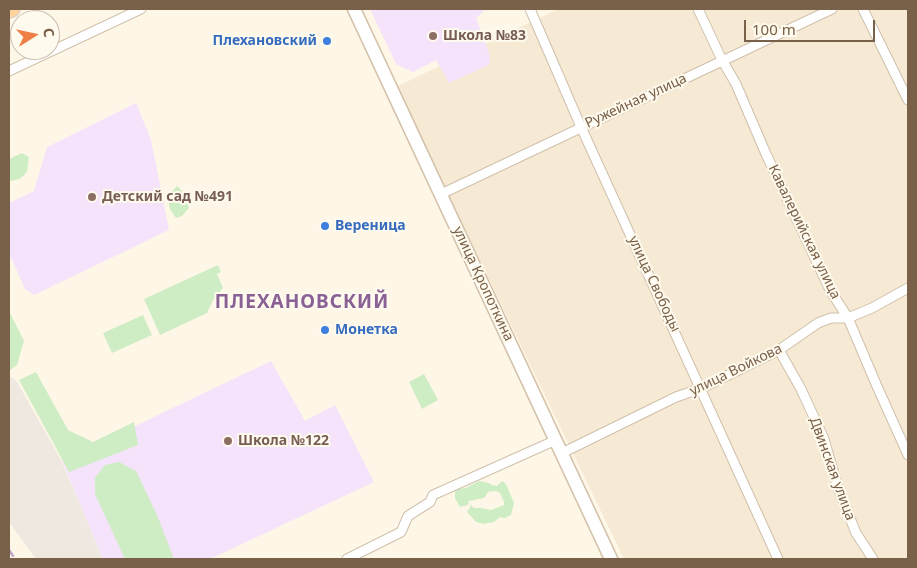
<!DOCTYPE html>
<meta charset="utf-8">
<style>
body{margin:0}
#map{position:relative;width:917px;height:568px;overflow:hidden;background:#fef7e7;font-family:"Noto Sans",sans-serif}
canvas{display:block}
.frame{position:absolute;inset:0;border:10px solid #796049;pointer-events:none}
.north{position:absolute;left:10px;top:10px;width:50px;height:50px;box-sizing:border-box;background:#fffaee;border:1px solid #c9bcac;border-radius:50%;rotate:80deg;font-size:14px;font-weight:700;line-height:20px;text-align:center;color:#796049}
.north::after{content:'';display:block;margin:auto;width:18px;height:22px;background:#ee7f45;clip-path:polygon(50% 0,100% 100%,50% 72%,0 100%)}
.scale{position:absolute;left:744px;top:20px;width:131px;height:22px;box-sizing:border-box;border:2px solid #796049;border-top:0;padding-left:6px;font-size:15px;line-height:18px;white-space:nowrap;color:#796049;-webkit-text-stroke:4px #fffaee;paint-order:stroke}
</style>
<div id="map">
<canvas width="917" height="568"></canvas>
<div class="frame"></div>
<div class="north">С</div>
<div class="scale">100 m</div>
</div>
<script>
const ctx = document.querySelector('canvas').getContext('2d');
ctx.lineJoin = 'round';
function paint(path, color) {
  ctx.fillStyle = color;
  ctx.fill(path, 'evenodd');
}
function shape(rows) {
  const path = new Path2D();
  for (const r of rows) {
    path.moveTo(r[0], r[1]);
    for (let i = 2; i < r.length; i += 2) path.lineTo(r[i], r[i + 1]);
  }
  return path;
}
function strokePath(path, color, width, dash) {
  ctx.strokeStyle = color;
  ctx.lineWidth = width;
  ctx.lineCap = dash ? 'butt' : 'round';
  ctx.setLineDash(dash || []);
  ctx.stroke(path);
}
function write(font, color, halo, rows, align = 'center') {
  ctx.font = font + ' "Noto Sans",sans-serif';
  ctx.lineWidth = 4;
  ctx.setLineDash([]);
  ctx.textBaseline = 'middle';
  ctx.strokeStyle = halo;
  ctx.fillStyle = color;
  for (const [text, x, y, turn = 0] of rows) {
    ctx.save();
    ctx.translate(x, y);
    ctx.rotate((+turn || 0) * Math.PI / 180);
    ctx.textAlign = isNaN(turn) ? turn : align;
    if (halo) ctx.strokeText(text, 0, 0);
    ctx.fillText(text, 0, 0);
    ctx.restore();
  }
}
paint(shape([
 [558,9,908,9,908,559,624,559,396,87]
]), '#f6ead4');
paint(shape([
 [9,376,16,380,61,460,103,559,36,559,9,522]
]), '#eee8e0');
paint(shape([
 [370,9,483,9,484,11,476,18,490,55,489,65,449,83,436,60,413,72,396,64],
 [136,103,151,140,169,230,34,295,25,289,9,253,9,203,34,191,47,147],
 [271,361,305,421,335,405,374,482,210,559,103,559,62,461]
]), '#f4e3fa');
paint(shape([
 [22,153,29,157,27,172,20,179,10,181,9,159],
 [177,186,185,194,189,208,182,216,176,218,170,209,167,196],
 [218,265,221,272,217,274,223,288,213,300,207,313,160,335,144,299],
 [9,311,24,341,17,365,9,371],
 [143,315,152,335,112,353,103,333],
 [36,372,68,430,93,442,134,422,138,445,69,472,19,380],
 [424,374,438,400,422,409,409,382],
 [119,462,136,471,157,515,174,559,125,559,95,494,95,478,105,465],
 [479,481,489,483,492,485,497,486,502,481,506,484,514,503,511,515,505,518,500,517,494,522,484,524,476,522,467,512,471,505,474,508,481,508,491,510,504,505,504,502,500,493,496,491,488,492,484,498,469,501,468,505,460,507,455,498,455,492,457,489,466,488]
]), '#cfedc4');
const minor = shape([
 [530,9,581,127,778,559],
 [698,9,722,60,736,84,766,154,830,290,848,318,876,384,908,455],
 [863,9,908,100],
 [9,71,141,9],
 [441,194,832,9],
 [779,350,801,389,824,439,838,488,856,533,873,559],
 [562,453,676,397,702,388,779,350,818,323,831,318,848,318,872,308,908,288],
 [347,559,401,532,408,516,430,502,433,495,556,440]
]);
const secondary = shape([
 [354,9,611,559]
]);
const trunk = shape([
 [9,10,12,9]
]);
strokePath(minor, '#d0c0ab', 11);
strokePath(secondary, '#d4c1a9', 15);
strokePath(trunk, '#dcd6d0', 18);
strokePath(minor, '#fff', 9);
strokePath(secondary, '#fff', 12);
strokePath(trunk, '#fdd29b', 15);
strokePath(shape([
 [9,550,15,559]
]), '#bca3c9', 2.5, [8, 5]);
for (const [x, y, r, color] of [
 [433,36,5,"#8d6e63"],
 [327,41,5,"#3f7fe0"],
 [92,197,5,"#8d6e63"],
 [325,226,5,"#3f7fe0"],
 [325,330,5,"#3f7fe0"],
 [228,441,5,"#8d6e63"]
]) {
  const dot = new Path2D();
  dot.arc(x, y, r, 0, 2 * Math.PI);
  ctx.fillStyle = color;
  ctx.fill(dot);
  strokePath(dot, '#fffaee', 2);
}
write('bold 14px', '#785e54', '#fffaee', [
 ["Школа №83",443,36],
 ["Детский сад №491",102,197],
 ["Школа №122",238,441]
], 'left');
write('bold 14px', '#366cbe', '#fffaee', [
 ["Плехановский",317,41,"right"],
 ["Вереница",335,226],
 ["Монетка",335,330]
], 'left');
write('14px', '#796049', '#fffaee', [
 ["Ружейная улица",636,101,-25],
 ["Кавалерийская улица",804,232,64],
 ["улица Кропоткина",483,284,65],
 ["улица Свободы",654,284,65],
 ["улица Войкова",736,370,-26],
 ["Двинская улица",832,469,70]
]);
ctx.letterSpacing = '1px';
write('bold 19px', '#8a6195', '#fffaee', [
 ["ПЛЕХАНОВСКИЙ",302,303]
]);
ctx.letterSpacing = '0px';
</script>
